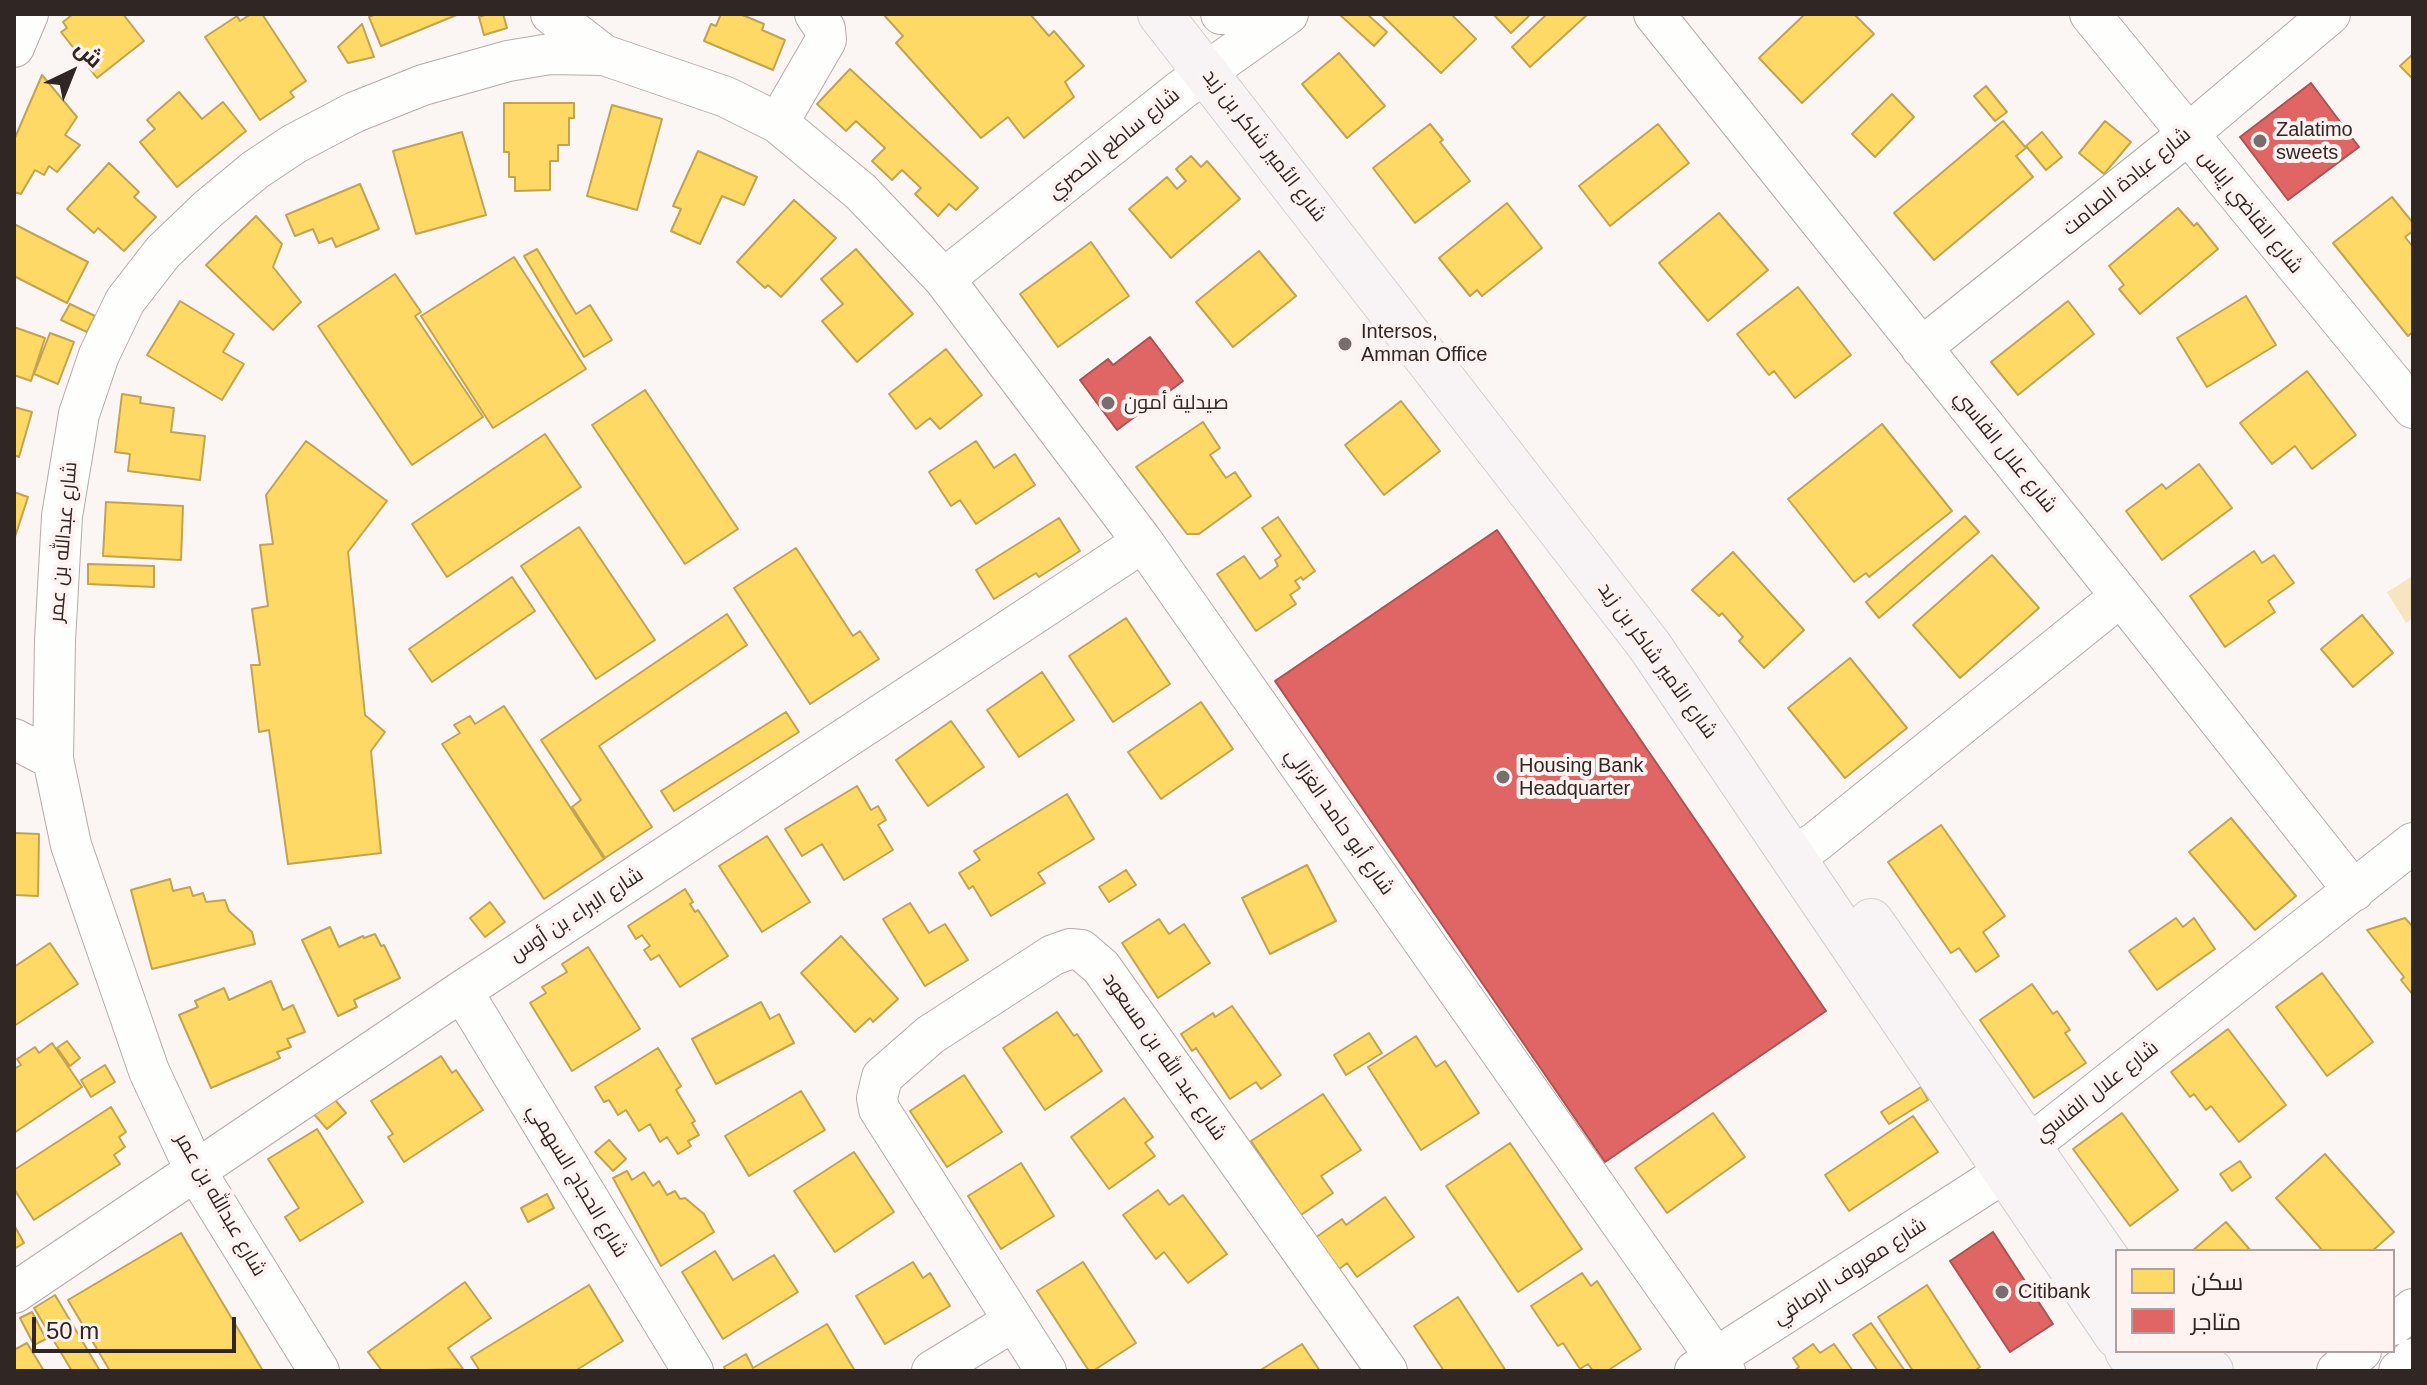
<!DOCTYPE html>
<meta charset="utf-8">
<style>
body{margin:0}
#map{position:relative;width:2427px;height:1385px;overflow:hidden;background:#fbf5f4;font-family:Helvetica,Cairo,sans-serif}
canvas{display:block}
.frame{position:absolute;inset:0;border:16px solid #302624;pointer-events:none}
.legend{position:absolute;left:2115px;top:1249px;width:280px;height:104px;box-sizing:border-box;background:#fef3f1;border:2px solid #aca19f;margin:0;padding:10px 14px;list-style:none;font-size:24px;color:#302624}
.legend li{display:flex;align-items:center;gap:16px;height:40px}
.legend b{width:40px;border:2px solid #aca19f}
.north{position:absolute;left:32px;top:32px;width:80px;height:80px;-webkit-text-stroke:6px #fef3f1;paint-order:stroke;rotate:43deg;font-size:22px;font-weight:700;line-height:32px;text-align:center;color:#302624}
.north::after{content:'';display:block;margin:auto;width:28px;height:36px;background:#302624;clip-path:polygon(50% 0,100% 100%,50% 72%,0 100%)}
.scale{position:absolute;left:32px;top:1317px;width:204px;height:36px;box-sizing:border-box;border:4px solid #302624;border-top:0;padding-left:10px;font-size:24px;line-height:28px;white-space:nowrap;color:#302624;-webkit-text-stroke:6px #fef3f1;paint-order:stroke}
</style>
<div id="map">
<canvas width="2427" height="1385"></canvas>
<div class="frame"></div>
<ul class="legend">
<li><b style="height:22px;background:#ffd966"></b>سكن</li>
<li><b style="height:22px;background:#e06666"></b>متاجر</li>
</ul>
<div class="north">ش</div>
<div class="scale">50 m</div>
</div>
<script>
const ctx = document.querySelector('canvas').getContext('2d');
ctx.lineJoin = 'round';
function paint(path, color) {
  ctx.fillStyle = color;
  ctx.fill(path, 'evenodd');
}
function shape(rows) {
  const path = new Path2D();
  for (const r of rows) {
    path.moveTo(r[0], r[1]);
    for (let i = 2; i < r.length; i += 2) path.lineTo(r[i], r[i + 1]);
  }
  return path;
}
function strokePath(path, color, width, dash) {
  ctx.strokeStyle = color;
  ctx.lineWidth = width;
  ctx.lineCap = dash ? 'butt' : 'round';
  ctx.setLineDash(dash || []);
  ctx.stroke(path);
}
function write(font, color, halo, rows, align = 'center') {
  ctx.font = font + ' Helvetica,Cairo,sans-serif';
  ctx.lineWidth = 8;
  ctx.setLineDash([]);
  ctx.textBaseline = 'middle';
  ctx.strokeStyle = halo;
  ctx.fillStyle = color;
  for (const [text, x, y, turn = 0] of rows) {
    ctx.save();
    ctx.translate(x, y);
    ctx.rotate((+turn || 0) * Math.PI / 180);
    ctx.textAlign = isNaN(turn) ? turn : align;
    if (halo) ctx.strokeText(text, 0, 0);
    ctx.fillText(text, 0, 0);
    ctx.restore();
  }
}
paint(shape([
 [2413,576,2413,618,2406,623,2387,592]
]), '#f7e4c1');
const homes = shape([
 [73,14,123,14,144,41,97,78,61,32,67,28,63,22,73,14],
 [251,14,262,14,306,81,290,92,294,97,260,120,205,37,237,16,240,21,251,14],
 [376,14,459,14,381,46,369,17,376,14],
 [488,14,503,14,507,28,484,35,479,17,488,14],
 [721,14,740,14,764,24,762,30,785,40,773,70,704,41,711,24,716,26,721,14],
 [883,14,1030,14,1049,36,1054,31,1084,66,1065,82,1074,97,1024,138,1008,117,981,138,896,43,903,36,883,14],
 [1339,14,1367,14,1387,32,1374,46,1339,14],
 [1381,14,1451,14,1476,39,1441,73,1381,14],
 [1493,14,1531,14,1511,33,1493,14],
 [1547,14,1588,14,1530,67,1512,47,1547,14],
 [1805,14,1854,14,1874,34,1802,103,1759,58,1805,14],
 [362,24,374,57,348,63,338,47,362,24],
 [1339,53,1385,106,1347,138,1302,84,1339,53],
 [2413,54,2413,79,2400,66,2413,54],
 [850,69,978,188,956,210,949,204,938,216,915,194,921,188,902,170,892,180,872,161,885,148,856,121,846,131,817,104,850,69],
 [42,75,77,117,65,135,80,145,57,172,49,166,44,175,35,170,21,194,14,192,14,140,42,75],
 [1986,86,2007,112,1995,121,1974,96,1986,86],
 [179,92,202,119,223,102,246,131,177,187,140,142,155,129,147,120,179,92],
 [1892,94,1914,117,1875,157,1852,134,1892,94],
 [504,103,574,103,574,118,569,118,569,145,558,145,558,161,550,161,550,190,515,191,515,177,509,177,509,152,504,152,504,103],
 [612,105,662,119,637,210,587,196,612,105],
 [2003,121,2026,148,2016,156,2033,177,1934,260,1894,213,2003,121],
 [2105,121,2131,142,2104,174,2079,153,2105,121],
 [1430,124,1443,140,1440,142,1470,181,1415,223,1373,168,1430,124],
 [1658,124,1689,163,1610,226,1579,186,1658,124],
 [462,132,486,215,416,234,393,151,462,132],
 [2042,132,2062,157,2046,170,2026,146,2042,132],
 [698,151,757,177,744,205,722,196,700,244,671,231,681,209,673,206,698,151],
 [1191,156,1201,167,1207,161,1240,199,1171,258,1129,209,1167,177,1177,189,1186,181,1176,169,1191,156],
 [109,163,139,192,134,197,156,217,124,251,98,228,94,233,67,209,109,163],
 [360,184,379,229,336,247,332,238,319,243,313,229,295,236,286,215,360,184],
 [2392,197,2413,223,2413,231,2405,237,2413,247,2413,332,2408,336,2333,243,2392,197],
 [794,200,836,238,781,297,768,285,765,288,737,262,794,200],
 [1507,203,1542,248,1482,296,1477,290,1470,296,1439,258,1507,203],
 [2178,208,2194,226,2197,223,2218,249,2140,314,2119,289,2124,285,2109,266,2178,208],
 [1719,213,1768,270,1708,321,1659,263,1719,213],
 [256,216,282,244,273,267,301,302,273,330,206,265,256,216],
 [14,224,88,262,67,303,14,276,14,224],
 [1091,242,1129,296,1058,347,1020,294,1091,242],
 [537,249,576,314,590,305,612,340,584,357,524,256,537,249],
 [856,249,913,314,857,362,822,321,843,304,821,279,856,249],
 [1259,251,1296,296,1233,347,1196,302,1259,251],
 [514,257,586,369,493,428,421,316,514,257],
 [395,274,421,312,415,316,483,417,412,465,318,326,395,274],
 [1798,287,1851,355,1795,398,1774,371,1769,375,1737,334,1798,287],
 [2246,296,2276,345,2207,387,2177,338,2246,296],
 [180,301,234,334,223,352,244,364,222,400,147,355,180,301],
 [2068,301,2094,334,2018,395,1991,362,2068,301],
 [70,304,95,316,87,332,61,320,70,304],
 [14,327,45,338,31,381,14,375,14,327],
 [50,333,74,342,58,384,34,374,50,333],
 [946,349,982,395,940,429,930,418,916,429,889,394,946,349],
 [2307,371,2356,435,2312,469,2295,446,2272,464,2240,423,2307,371],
 [645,390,738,529,685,564,592,425,645,390],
 [122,394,141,397,140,403,174,408,171,432,205,436,200,480,128,471,130,454,115,452,122,394],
 [1401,401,1440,451,1384,495,1345,445,1401,401],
 [14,407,32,412,19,457,14,455,14,407],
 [1203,422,1220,448,1210,455,1226,478,1235,472,1251,496,1199,534,1187,534,1136,467,1203,422],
 [1882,424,1952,511,1869,577,1866,573,1854,582,1788,499,1882,424],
 [545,434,581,487,447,577,412,524,545,434],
 [306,441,387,501,348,552,365,715,385,732,371,751,381,853,288,864,269,730,259,732,251,665,260,665,252,609,268,606,260,545,273,544,266,495,306,441],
 [976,441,994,468,1015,454,1035,485,976,524,960,500,951,506,929,472,976,441],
 [2199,464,2232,508,2162,560,2126,511,2162,484,2166,489,2199,464],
 [14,492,28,497,14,540,14,492],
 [106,502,183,506,181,560,103,556,106,502],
 [1965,516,1979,532,1879,618,1866,602,1965,516],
 [1278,517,1315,571,1303,580,1301,577,1295,581,1300,588,1290,595,1296,604,1256,631,1217,574,1244,556,1260,579,1278,566,1275,560,1281,556,1262,528,1278,517],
 [1059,518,1080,551,1039,577,1036,573,994,599,976,570,1059,518],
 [579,527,655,640,596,679,521,566,579,527],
 [796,548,853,636,860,631,879,659,810,704,734,588,796,548],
 [2254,551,2262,563,2274,555,2294,583,2268,601,2275,612,2225,647,2190,596,2254,551],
 [1733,552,1804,630,1764,668,1739,641,1743,637,1722,613,1719,616,1692,590,1733,552],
 [1992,555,2039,608,1960,678,1913,625,1992,555],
 [88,564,154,566,154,587,88,584,88,564],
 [512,577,535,611,432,682,409,649,512,577],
 [727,614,747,645,599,746,652,827,605,858,572,807,581,800,541,740,727,614],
 [2362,615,2393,653,2353,687,2321,649,2362,615],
 [1126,618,1170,684,1113,722,1069,656,1126,618],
 [1850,658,1907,728,1845,778,1788,708,1850,658],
 [1042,672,1074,720,1019,757,987,710,1042,672],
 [1201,702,1233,749,1161,799,1128,752,1201,702],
 [504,706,604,859,544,899,442,744,460,733,454,725,470,716,475,724,504,706],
 [786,712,799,732,674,811,661,791,786,712],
 [951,721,984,767,928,806,896,760,951,721],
 [857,786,871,810,878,806,886,820,878,825,893,850,844,880,822,844,802,856,785,829,857,786],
 [1067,794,1094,839,1038,873,1045,883,991,916,973,886,969,889,959,873,980,860,974,851,1067,794],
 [2231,818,2296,896,2255,930,2189,852,2231,818],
 [1941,825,2005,916,1983,932,1999,956,1976,972,1959,948,1951,953,1888,862,1941,825],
 [14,833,39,834,38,896,14,895,14,833],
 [767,836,810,902,762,932,719,866,767,836],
 [1307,865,1336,921,1270,954,1242,898,1307,865],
 [1126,870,1136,885,1109,902,1099,887,1126,870],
 [170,879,173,891,190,887,193,896,203,893,206,902,225,900,229,911,252,932,255,944,152,969,131,890,170,879],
 [685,889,693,902,690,904,695,912,698,910,728,956,680,987,659,955,651,960,644,950,650,946,642,935,636,939,628,926,685,889],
 [490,902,505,922,485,937,470,918,490,902],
 [910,903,929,933,945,924,968,960,925,986,883,919,910,903],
 [2176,918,2183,927,2194,918,2215,949,2157,990,2129,951,2176,918],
 [2405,918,2413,927,2413,995,2401,980,2404,977,2367,930,2405,918],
 [1159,919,1169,934,1184,924,1210,963,1158,998,1122,943,1159,919],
 [330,927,339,947,363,936,364,938,375,934,381,946,384,945,400,978,354,1000,357,1007,338,1016,302,940,330,927],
 [841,936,898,999,873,1022,870,1018,855,1032,801,973,841,936],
 [50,943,78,984,14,1026,14,967,50,943],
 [588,947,640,1029,572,1071,530,1003,546,993,542,987,567,972,562,964,588,947],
 [2322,973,2373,1042,2327,1076,2276,1007,2322,973],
 [271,981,283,1010,293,1005,305,1032,287,1039,291,1047,277,1052,280,1058,211,1088,179,1015,198,1007,195,1001,224,988,229,1000,271,981],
 [2032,984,2053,1014,2057,1011,2070,1030,2065,1033,2086,1063,2034,1098,1980,1020,2032,984],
 [761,1002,770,1019,779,1014,794,1043,716,1084,692,1039,761,1002],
 [1232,1006,1281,1075,1261,1089,1256,1082,1230,1099,1196,1048,1192,1051,1181,1034,1213,1013,1215,1017,1232,1006],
 [1057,1012,1074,1036,1077,1034,1102,1071,1045,1110,1003,1048,1057,1012],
 [2228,1029,2286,1105,2239,1142,2211,1106,2206,1110,2194,1094,2190,1097,2171,1072,2228,1029],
 [1369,1033,1382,1053,1346,1075,1334,1055,1369,1033],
 [1416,1036,1436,1067,1445,1061,1479,1113,1421,1150,1368,1067,1416,1036],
 [67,1041,80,1058,70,1066,57,1048,67,1041],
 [52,1043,82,1087,14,1133,14,1069,21,1065,17,1059,35,1047,39,1053,52,1043],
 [658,1048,681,1086,676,1090,695,1121,692,1123,699,1135,688,1141,691,1146,678,1154,667,1137,660,1142,650,1124,639,1131,626,1110,618,1115,609,1100,604,1102,595,1087,658,1048],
 [441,1056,452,1073,456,1070,483,1110,404,1162,388,1137,393,1134,371,1101,441,1056],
 [105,1065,115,1082,91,1097,81,1080,105,1065],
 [964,1075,1002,1132,947,1167,910,1111,964,1075],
 [1921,1087,1928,1100,1889,1124,1881,1112,1921,1087],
 [801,1091,825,1130,749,1176,725,1136,801,1091],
 [1323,1094,1361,1150,1321,1176,1333,1193,1301,1215,1251,1141,1323,1094],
 [331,1095,346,1113,327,1129,312,1112,331,1095],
 [1124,1098,1153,1137,1145,1143,1155,1156,1109,1189,1071,1137,1124,1098],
 [111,1107,126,1132,119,1137,125,1147,114,1155,120,1164,34,1220,14,1189,14,1170,111,1107],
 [1713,1113,1745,1157,1667,1213,1635,1168,1713,1113],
 [2122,1113,2178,1190,2130,1226,2073,1149,2122,1113],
 [1913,1116,1938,1152,1849,1211,1825,1175,1913,1116],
 [317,1129,363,1202,300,1241,285,1217,299,1208,268,1159,317,1129],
 [609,1140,626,1159,613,1171,595,1152,609,1140],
 [1510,1143,1582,1249,1518,1292,1446,1186,1510,1143],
 [854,1152,894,1212,835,1252,794,1191,854,1152],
 [2325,1154,2394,1232,2372,1251,2323,1251,2276,1198,2325,1154],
 [2240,1161,2251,1177,2232,1191,2220,1174,2240,1161],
 [1021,1163,1054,1216,1001,1249,968,1196,1021,1163],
 [627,1171,632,1180,644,1172,653,1186,659,1181,667,1195,675,1191,680,1199,685,1198,704,1214,714,1232,661,1266,613,1178,627,1171],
 [1158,1190,1169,1205,1183,1195,1227,1254,1188,1283,1164,1252,1156,1259,1123,1215,1158,1190],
 [547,1194,554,1208,528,1222,521,1208,547,1194],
 [1385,1197,1414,1237,1357,1277,1347,1263,1338,1270,1315,1238,1342,1219,1346,1225,1385,1197],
 [2226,1222,2251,1251,2192,1251,2226,1222],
 [14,1225,24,1243,14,1249,14,1225],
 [181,1233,263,1371,110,1371,68,1300,181,1233],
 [715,1251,733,1280,774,1255,798,1292,723,1339,682,1272,715,1251],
 [913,1262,923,1278,930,1273,950,1306,885,1344,856,1296,913,1262],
 [1083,1262,1136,1343,1093,1371,1089,1371,1037,1291,1083,1262],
 [1582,1273,1591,1286,1597,1281,1641,1349,1607,1371,1593,1371,1588,1364,1580,1369,1563,1343,1558,1346,1531,1306,1582,1273],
 [465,1282,491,1318,448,1348,463,1369,382,1371,368,1352,465,1282],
 [589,1285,623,1341,575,1371,480,1371,471,1357,589,1285],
 [1927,1285,1980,1367,1974,1371,1913,1371,1878,1317,1927,1285],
 [55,1295,100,1371,72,1371,34,1308,55,1295],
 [1458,1297,1506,1371,1444,1371,1414,1326,1458,1297],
 [32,1312,46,1339,34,1345,20,1318,32,1312],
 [1871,1323,1905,1371,1878,1371,1853,1335,1871,1323],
 [827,1324,855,1371,726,1371,724,1367,746,1354,753,1368,827,1324],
 [27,1343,44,1371,14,1371,14,1350,27,1343],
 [1302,1344,1320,1371,1259,1371,1302,1344],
 [1813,1344,1820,1353,1834,1344,1853,1371,1794,1371,1799,1367,1793,1358,1813,1344]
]);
paint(homes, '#ffd966');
strokePath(homes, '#c1a352', 2);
const shops = shape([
 [2311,83,2359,147,2288,200,2240,137,2311,83],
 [1150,337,1183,381,1117,430,1080,380,1108,359,1113,365,1150,337],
 [1497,530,1826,1011,1605,1162,1275,681,1497,530],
 [1993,1232,2053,1324,2010,1352,1950,1261,1993,1232]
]);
paint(shops, '#e06666');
strokePath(shops, '#ab5352', 2);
const minor = shape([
 [551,14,604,55],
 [1221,14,1239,14],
 [1654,14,2121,596,2354,891],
 [2090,14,2413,408],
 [14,47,28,14],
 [778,123,826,40,825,29,815,14],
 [944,279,1181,90,1288,14],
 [1921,348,2187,135,2330,14],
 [14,739,53,759],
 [1793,857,1816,842,2121,596],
 [462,991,693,1371],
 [2030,1145,2413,843],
 [14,1293,462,991,1143,542],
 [2393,1325,2413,1309],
 [319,1371,195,1170,149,1071,71,845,53,759,55,641,62,516,79,414,99,355,125,301,163,252,208,209,255,170,294,144,355,112,423,85,508,61,550,54,604,55,726,97,778,123,861,192,944,279,1143,542,1725,1371],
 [932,1371,1012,1322],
 [1046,1371,879,1109,877,1098,882,1077,930,1035,1053,955,1070,949,1081,950,1101,967,1387,1371],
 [1695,1371,2005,1172],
 [2337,1371,2361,1351],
 [2399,1371,2413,1359]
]);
const major = shape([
 [1160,14,1649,645,2117,1336],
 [1871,921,2117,1273],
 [2127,1351,2141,1371],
 [2171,1353,2211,1371]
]);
strokePath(minor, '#b4acab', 42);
strokePath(major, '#d4d0cf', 46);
strokePath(minor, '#fefefd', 40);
strokePath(major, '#f8f4f5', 44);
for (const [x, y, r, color] of [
 [2260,141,8,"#776e6d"],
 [1345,344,8,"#776e6d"],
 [1108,403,8,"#776e6d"],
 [1503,777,8,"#776e6d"],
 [2002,1292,8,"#776e6d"]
]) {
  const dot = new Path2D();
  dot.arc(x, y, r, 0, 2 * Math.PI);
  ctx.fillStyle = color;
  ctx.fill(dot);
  strokePath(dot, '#fef3f1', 3);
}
write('20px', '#302624', '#fef3f1', [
 ["Zalatimo",2276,130],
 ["sweets",2276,153],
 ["Intersos,",1361,332],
 ["Amman Office",1361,355],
 ["صيدلية أمون",1124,403],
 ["Housing Bank",1519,766],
 ["Headquarter",1519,789],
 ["Citibank",2018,1292]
], 'left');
write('20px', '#302624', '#fef3f1', [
 ["شارع ساطع الحصري",1114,144,-39],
 ["شارع الأمير شاكر بن زيد",1264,146,52],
 ["شارع عبادة الصامت",2127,182,-39],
 ["شارع القاضي إياس",2250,212,51],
 ["شارع علال الفاسي",2005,452,51],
 ["شارع عبدالله بن عمر",64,542,-85],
 ["شارع الأمير شاكر بن زيد",1657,661,54],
 ["شارع أبو حامد الغزالي",1339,822,55],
 ["شارع البراء بن أوس",577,915,-33],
 ["شارع عبد الله بن مسعود",1164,1057,55],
 ["شارع علال الفاسي",2097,1092,-38],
 ["شارع الحجاج السهمي",577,1181,59],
 ["شارع عبدالله بن عمر",220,1205,60],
 ["شارع معروف الرصافي",1850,1272,-33]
]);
</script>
